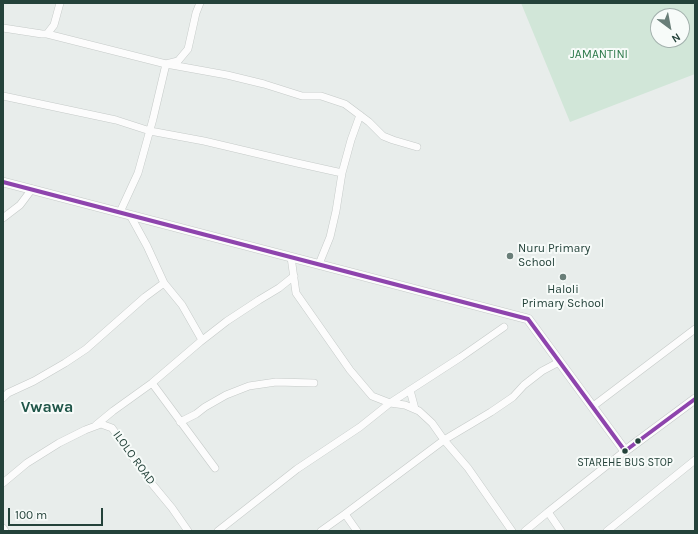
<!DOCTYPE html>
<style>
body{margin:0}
#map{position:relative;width:698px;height:534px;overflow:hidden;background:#e8edeb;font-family:Karla,sans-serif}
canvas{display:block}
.frame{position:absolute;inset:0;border:4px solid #24423a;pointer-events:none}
.north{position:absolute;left:650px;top:8px;width:40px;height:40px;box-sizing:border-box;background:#f7fbf9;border:1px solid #a3b1ad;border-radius:50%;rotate:148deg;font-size:11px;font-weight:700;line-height:16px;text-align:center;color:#24423a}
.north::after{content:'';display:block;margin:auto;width:14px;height:18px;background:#697e78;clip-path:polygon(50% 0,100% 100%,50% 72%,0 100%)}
.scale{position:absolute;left:8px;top:508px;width:95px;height:18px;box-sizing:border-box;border:2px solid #24423a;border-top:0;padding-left:5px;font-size:12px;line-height:14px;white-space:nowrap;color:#24423a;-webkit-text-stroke:3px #f7fbf9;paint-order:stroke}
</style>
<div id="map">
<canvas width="698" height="534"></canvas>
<div class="frame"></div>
<div class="north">N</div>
<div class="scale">100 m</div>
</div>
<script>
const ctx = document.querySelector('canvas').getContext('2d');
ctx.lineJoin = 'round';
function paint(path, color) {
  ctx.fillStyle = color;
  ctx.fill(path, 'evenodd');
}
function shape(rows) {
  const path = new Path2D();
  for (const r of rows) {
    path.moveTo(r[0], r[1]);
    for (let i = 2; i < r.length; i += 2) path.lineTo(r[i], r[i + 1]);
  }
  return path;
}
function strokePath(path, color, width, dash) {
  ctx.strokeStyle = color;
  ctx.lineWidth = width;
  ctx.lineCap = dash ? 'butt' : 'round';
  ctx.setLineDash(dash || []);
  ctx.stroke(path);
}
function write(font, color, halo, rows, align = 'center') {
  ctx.font = font + ' Karla,sans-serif';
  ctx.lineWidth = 4;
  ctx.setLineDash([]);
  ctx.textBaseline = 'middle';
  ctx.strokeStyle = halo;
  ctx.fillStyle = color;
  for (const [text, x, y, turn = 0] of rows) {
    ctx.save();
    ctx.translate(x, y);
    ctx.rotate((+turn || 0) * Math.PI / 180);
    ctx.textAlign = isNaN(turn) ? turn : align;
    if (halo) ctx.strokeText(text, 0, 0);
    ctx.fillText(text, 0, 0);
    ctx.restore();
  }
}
paint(shape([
 [521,3,695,3,695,74,570,122],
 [658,16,682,16,682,40,658,40]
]), '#d1e6d8');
const minor = shape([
 [3,28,42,34,47,34,166,64,227,75,264,84,302,96,321,96,345,104,369,122,383,136,393,140,417,147],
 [47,34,54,25,60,3],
 [3,96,116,120,150,131,204,141,297,163,342,173],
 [120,212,138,173,153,119,166,64,178,61,188,49,196,13,200,3],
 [130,215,147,246,164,283,182,305,202,340],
 [3,218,20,205,32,189],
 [291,257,296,293,350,370,372,396,390,403,405,405,419,411,432,423,444,440,491,412,513,397,524,385,542,371,559,362],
 [319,264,330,237,336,211,342,173,351,140,360,115],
 [152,383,215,468],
 [410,390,415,409],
 [3,398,8,393,34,381,65,363,86,349,145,297,164,283],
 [592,407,695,329],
 [180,422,196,414,205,407,226,395,249,386,276,382,314,383],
 [96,425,113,411,152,383,200,342,227,321,259,300,279,288,294,276],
 [3,483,27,463,59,443,85,430,101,424,112,428,148,479,172,508,188,531],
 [548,512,625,451],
 [3,528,5,531],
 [218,531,297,469,360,427,390,403,461,357,504,327],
 [321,531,345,514],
 [357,531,345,514,444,440,468,468,512,531],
 [525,531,548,512,561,531],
 [607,531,695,460]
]);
const tertiary = shape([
 [3,182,528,319,625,451,695,399]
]);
strokePath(minor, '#c5cac8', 8);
strokePath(tertiary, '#c5cac8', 10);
strokePath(minor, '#fcfcfc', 7);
strokePath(tertiary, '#fcfcfc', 9);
strokePath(shape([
 [3,182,528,319,625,451,695,399]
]), '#8e44ad', 4);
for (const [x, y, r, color] of [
 [510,256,4,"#697e78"],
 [563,277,4,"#697e78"],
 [638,441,3.5,"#24423a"],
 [625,451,3.5,"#24423a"]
]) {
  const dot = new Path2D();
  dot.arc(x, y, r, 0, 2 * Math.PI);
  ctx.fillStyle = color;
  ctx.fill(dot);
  strokePath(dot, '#f7fbf9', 1.5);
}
write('11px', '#24423a', '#f7fbf9', [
 ["STAREHE BUS STOP",625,463]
]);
write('12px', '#2d7a4b', '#f7fbf9', [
 ["JAMANTINI",599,55]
]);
write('12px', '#24423a', '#f7fbf9', [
 ["Nuru Primary",518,249],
 ["School",518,263],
 ["Haloli",563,290,"center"],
 ["Primary School",563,304,"center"]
], 'left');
write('12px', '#24423a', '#f7fbf9', [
 ["ILOLO ROAD",134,458,54]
]);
write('bold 16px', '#1f5548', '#f7fbf9', [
 ["Vwawa",47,407]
]);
</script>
